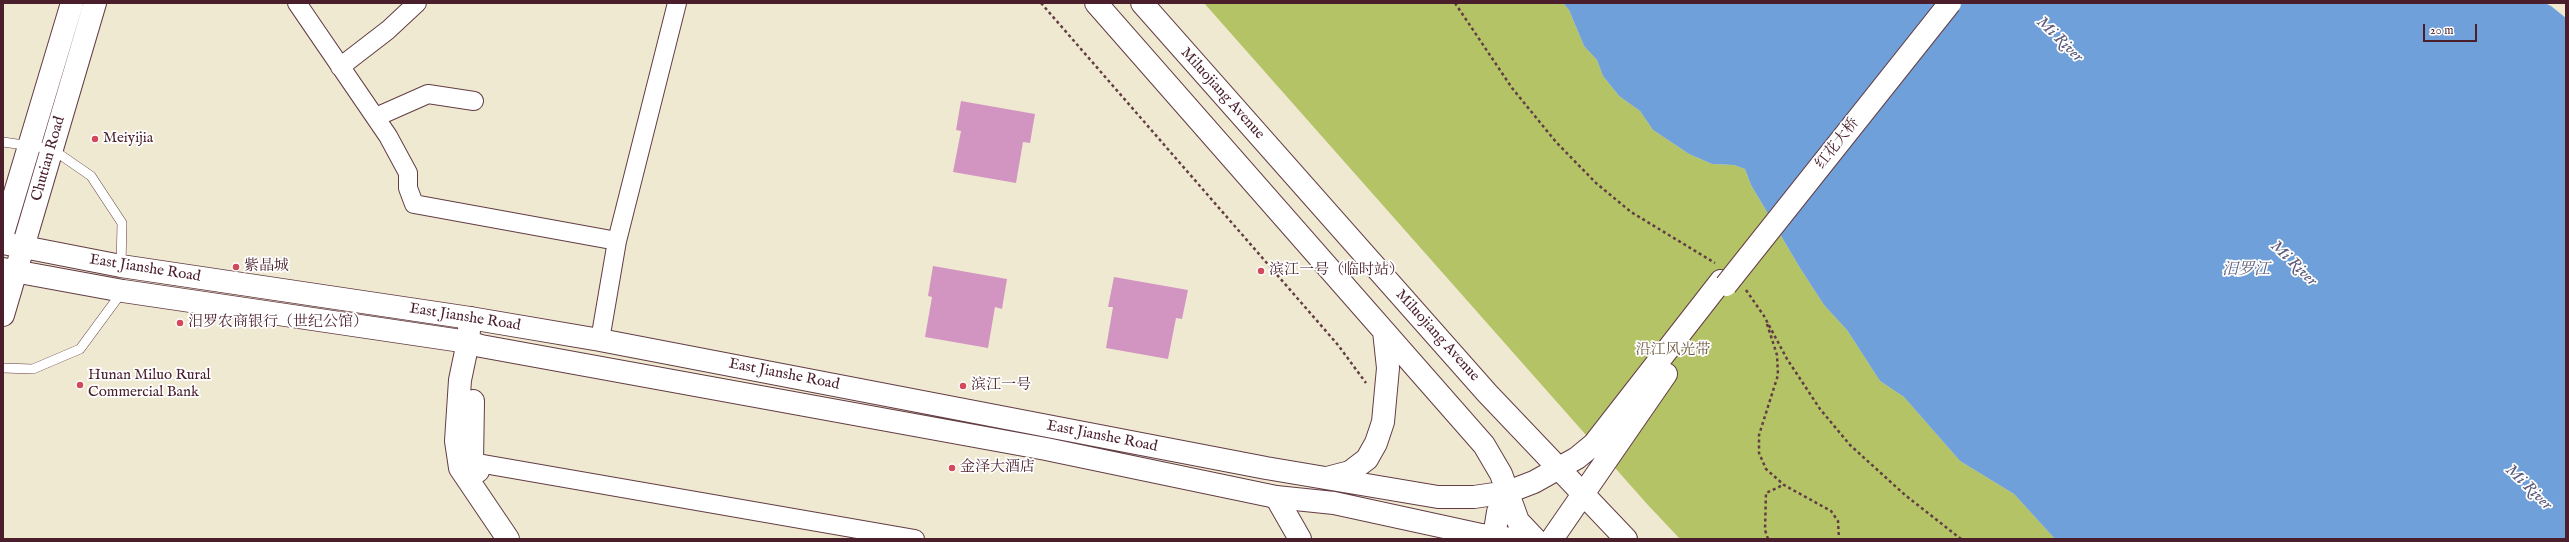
<!DOCTYPE html>
<meta charset="utf-8">
<style>
body{margin:0}
#map{position:relative;width:2569px;height:542px;overflow:hidden;background:#f0e9d1;font-family:"IM FELL English",serif}
canvas{display:block}
.frame{position:absolute;inset:0;border:4px solid #4a1f2b;pointer-events:none}
.scale{position:absolute;left:2423px;top:24px;width:54px;height:18px;box-sizing:border-box;border:2px solid #4a1f2b;border-top:0;padding-left:5px;font-size:12px;line-height:14px;white-space:nowrap;color:#4a1f2b;-webkit-text-stroke:3px #fff;paint-order:stroke}
</style>
<div id="map">
<canvas width="2569" height="542"></canvas>
<div class="frame"></div>
<div class="scale">20 m</div>
</div>
<script>
const ctx = document.querySelector('canvas').getContext('2d');
ctx.lineJoin = 'round';
function paint(path, color) {
  ctx.fillStyle = color;
  ctx.fill(path, 'evenodd');
}
function shape(rows) {
  const path = new Path2D();
  for (const r of rows) {
    path.moveTo(r[0], r[1]);
    for (let i = 2; i < r.length; i += 2) path.lineTo(r[i], r[i + 1]);
  }
  return path;
}
function strokePath(path, color, width, dash) {
  ctx.strokeStyle = color;
  ctx.lineWidth = width;
  ctx.lineCap = dash ? 'butt' : 'round';
  ctx.setLineDash(dash || []);
  ctx.stroke(path);
}
function write(font, color, halo, rows, align = 'center') {
  ctx.font = font + ' "IM FELL English","Noto Serif SC",serif';
  ctx.lineWidth = 3.5;
  ctx.setLineDash([]);
  ctx.textBaseline = 'middle';
  ctx.strokeStyle = halo;
  ctx.fillStyle = color;
  for (const [text, x, y, turn = 0] of rows) {
    ctx.save();
    ctx.translate(x, y);
    ctx.rotate((+turn || 0) * Math.PI / 180);
    ctx.textAlign = isNaN(turn) ? turn : align;
    if (halo) ctx.strokeText(text, 0, 0);
    ctx.fillText(text, 0, 0);
    ctx.restore();
  }
}
paint(shape([
 [1204,3,1563,3,1569,10,1584,46,1597,60,1603,76,1619,96,1640,111,1653,130,1689,154,1712,164,1734,165,1745,169,1751,185,1800,268,1824,305,1847,330,1880,381,1904,397,1960,461,2014,494,2055,539,1680,539,1647,504]
]), '#b3c366');
paint(shape([
 [1563,3,2545,3,2551,6,2566,18,2566,539,2055,539,2014,494,1960,461,1904,397,1880,381,1847,330,1824,305,1800,268,1751,185,1745,169,1734,165,1712,164,1689,154,1653,130,1640,111,1619,96,1603,76,1597,60,1584,46,1569,10]
]), '#6fa0d9');
paint(shape([
 [961,101,1035,114,1030,143,1023,142,1016,183,953,172,961,131,956,130],
 [933,266,1007,279,1002,309,995,307,988,348,925,337,932,297,928,296],
 [1114,277,1188,290,1182,319,1176,318,1168,359,1106,348,1113,307,1108,307]
]), '#d295c2');
const lane = shape([
 [3,142,52,149,91,176,122,223,121,266],
 [3,368,33,369,80,349,122,292]
]);
const street = shape([
 [297,3,388,136,408,173,408,188,414,204,617,241],
 [340,67,388,30,417,3],
 [376,117,428,94,474,101],
 [600,340,617,241,677,3],
 [472,462,915,539]
]);
const secondary = shape([
 [3,233,72,3],
 [3,315,95,3],
 [470,318,468,342,460,380,456,441,460,468,508,539],
 [473,401,472,462,478,471],
 [1276,497,1300,539]
]);
const primary = shape([
 [1096,3,1484,445,1501,474,1518,521,1535,539],
 [1142,3,1487,393,1626,539],
 [3,243,121,266,470,318,600,340,1266,468,1438,497,1474,497,1508,492,1534,482,1577,458,1594,444,1721,281],
 [3,269,123,291,468,342,481,346,1046,449,1276,497,1334,503,1481,535,1511,539],
 [1327,478,1350,472,1367,459,1376,443,1383,422,1388,368,1384,331],
 [1494,537,1498,512,1508,492],
 [1552,539,1666,374]
]);
strokePath(lane, '#633d44', 10);
strokePath(street, '#633d44', 20);
strokePath(secondary, '#633d44', 24);
strokePath(primary, '#633d44', 24);
strokePath(shape([
 [1041,3,1338,345,1366,383],
 [1455,3,1512,88,1556,142,1596,183,1631,212,1715,263],
 [1746,290,1764,316,1787,359,1820,409,1850,445,1905,495,1961,539],
 [1767,324,1777,355,1778,375,1759,435,1759,453,1766,469,1784,485,1831,511,1838,521,1839,539],
 [1768,539,1765,530,1766,493,1783,485]
]), '#633d44', 2.5, [3, 3]);
strokePath(lane, '#fff', 9);
strokePath(street, '#fff', 18);
strokePath(secondary, '#fff', 22);
strokePath(primary, '#fff', 22);
const primaryBridge = shape([
 [1726,285,1950,3]
]);
strokePath(primaryBridge, '#633d44', 24, []);
strokePath(primaryBridge, '#fff', 22);
for (const [x, y, r, color] of [
 [95,139,4,"#d1495b"],
 [236,267,4,"#d1495b"],
 [1261,271,4,"#d1495b"],
 [180,323,4,"#d1495b"],
 [80,385,4,"#d1495b"],
 [963,386,4,"#d1495b"],
 [952,468,4,"#d1495b"]
]) {
  const dot = new Path2D();
  dot.arc(x, y, r, 0, 2 * Math.PI);
  ctx.fillStyle = color;
  ctx.fill(dot);
  strokePath(dot, '#fff', 1.5);
}
write('15px', '#4a1f2b', '#fff', [
 ["Miluojiang Avenue",1222,94,48],
 ["红花大桥",1838,144,-52],
 ["Chutian Road",49,159,-74],
 ["East Jianshe Road",145,269,9],
 ["East Jianshe Road",465,318,9],
 ["Miluojiang Avenue",1437,336,48],
 ["East Jianshe Road",784,375,11],
 ["East Jianshe Road",1102,437,11]
]);
write('15px', '#4a1f2b', '#fff', [
 ["Meiyijia",103,139],
 ["紫晶城",244,267],
 ["滨江一号（临时站）",1269,271],
 ["汨罗农商银行（世纪公馆）",188,323],
 ["Hunan Miluo Rural",88,376],
 ["Commercial Bank",88,393],
 ["滨江一号",971,386],
 ["金泽大酒店",960,468]
], 'left');
write('15px', '#6f5840', '#fff', [
 ["沿江风光带",1673,351]
]);
write('italic 16px', '#5b5979', '#fff', [
 ["Mi River",2059,40,44],
 ["Mi River",2293,264,44],
 ["汨罗江",2246,271],
 ["Mi River",2528,488,44]
]);
</script>
